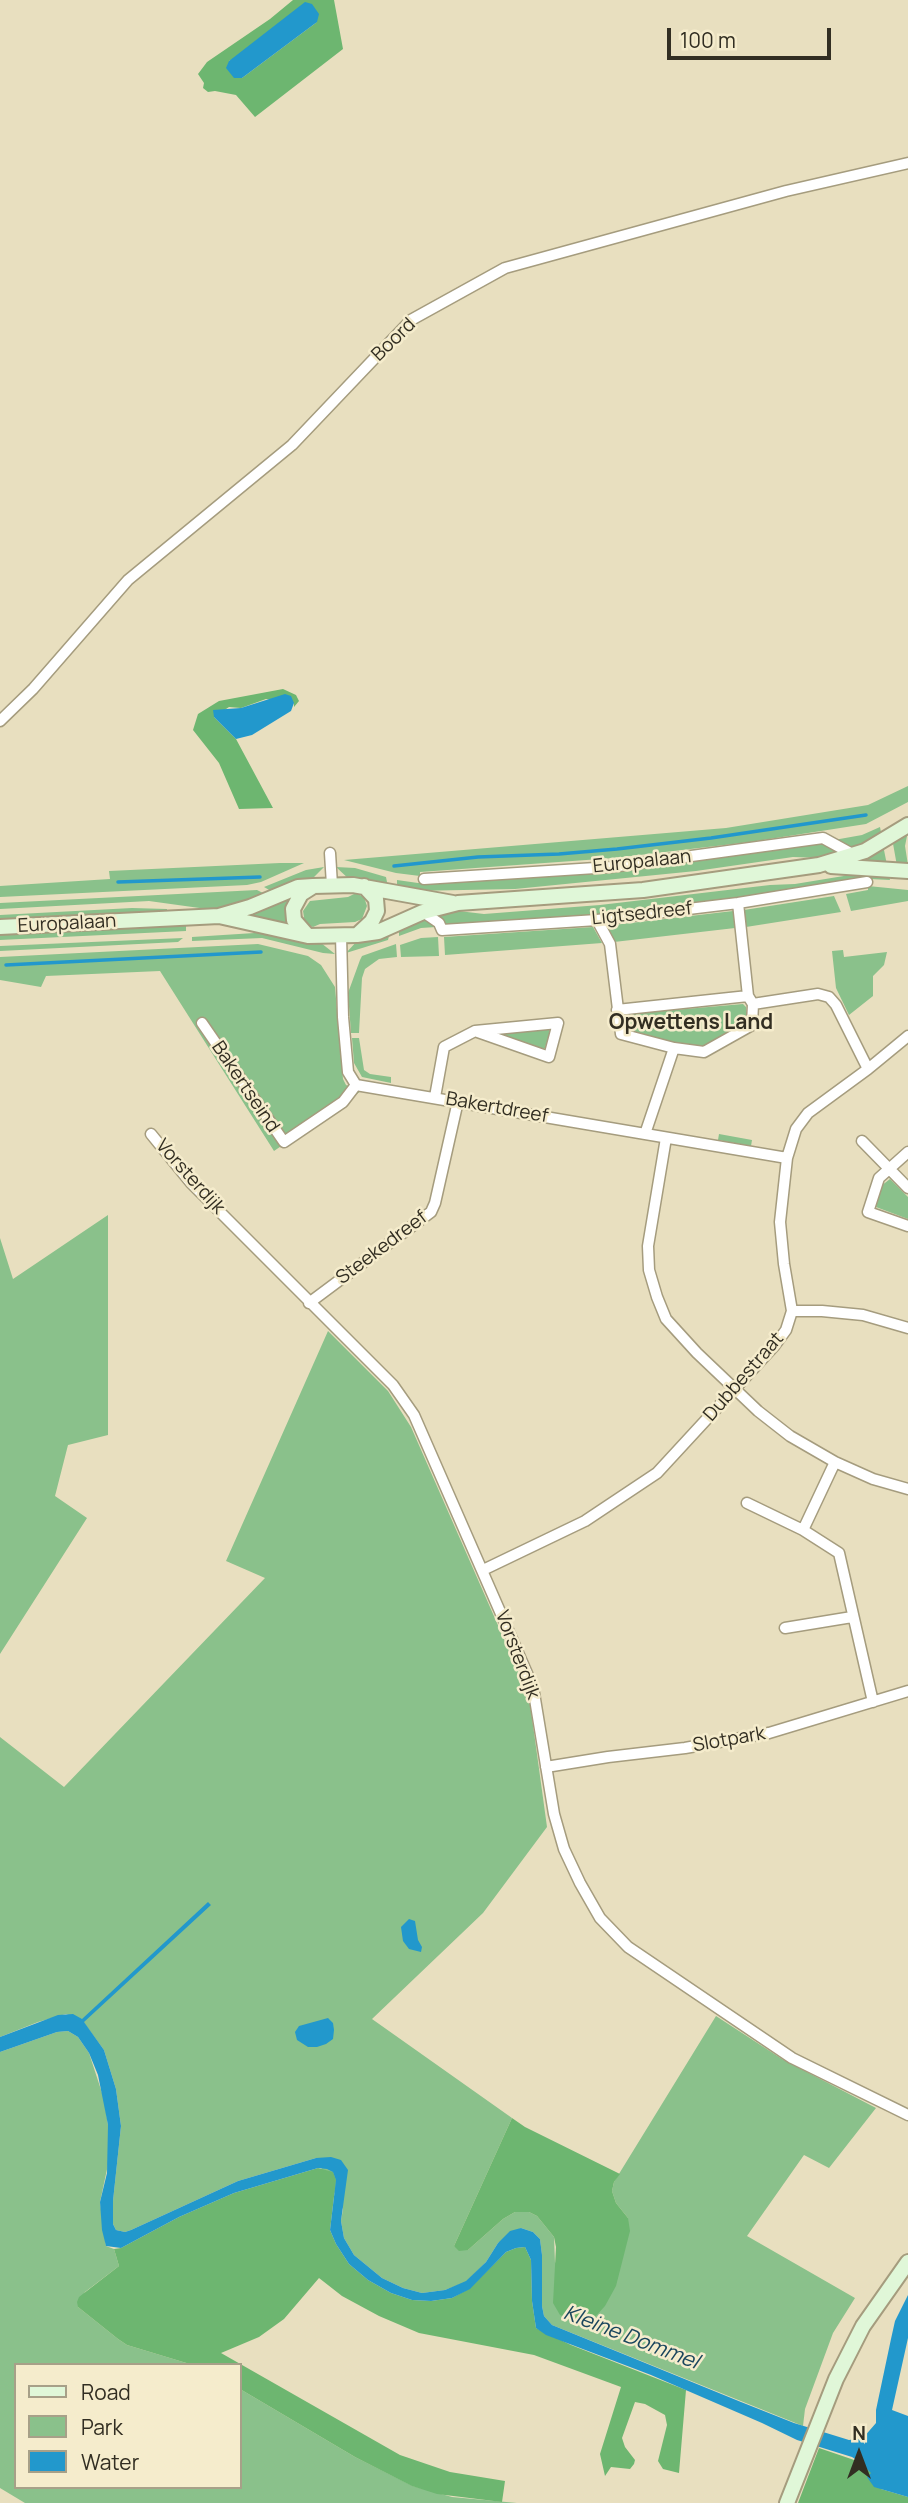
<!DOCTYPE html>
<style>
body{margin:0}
#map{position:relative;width:908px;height:2503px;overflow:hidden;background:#e8dfbf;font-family:Manrope,sans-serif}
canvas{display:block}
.legend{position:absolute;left:14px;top:2363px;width:228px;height:126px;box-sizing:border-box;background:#f5eccc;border:2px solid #a7a088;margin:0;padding:9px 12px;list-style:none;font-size:21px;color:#322e22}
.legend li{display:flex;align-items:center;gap:14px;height:35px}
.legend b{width:35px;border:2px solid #a7a088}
.north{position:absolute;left:824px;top:2419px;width:70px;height:70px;-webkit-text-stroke:5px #f5eccc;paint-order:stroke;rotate:0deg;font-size:19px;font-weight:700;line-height:28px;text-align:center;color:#322e22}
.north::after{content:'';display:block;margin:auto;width:24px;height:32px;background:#322e22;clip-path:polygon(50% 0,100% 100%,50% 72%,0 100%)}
.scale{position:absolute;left:667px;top:28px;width:164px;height:32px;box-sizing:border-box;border:4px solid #322e22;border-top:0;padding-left:9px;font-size:21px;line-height:24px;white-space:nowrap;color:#322e22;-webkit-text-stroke:5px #f5eccc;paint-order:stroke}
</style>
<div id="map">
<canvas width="908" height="2503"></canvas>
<ul class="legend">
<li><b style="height:9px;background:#e0f7d8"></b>Road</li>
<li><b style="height:19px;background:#8ac18b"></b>Park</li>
<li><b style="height:19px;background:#2298cc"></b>Water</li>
</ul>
<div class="north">N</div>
<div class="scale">100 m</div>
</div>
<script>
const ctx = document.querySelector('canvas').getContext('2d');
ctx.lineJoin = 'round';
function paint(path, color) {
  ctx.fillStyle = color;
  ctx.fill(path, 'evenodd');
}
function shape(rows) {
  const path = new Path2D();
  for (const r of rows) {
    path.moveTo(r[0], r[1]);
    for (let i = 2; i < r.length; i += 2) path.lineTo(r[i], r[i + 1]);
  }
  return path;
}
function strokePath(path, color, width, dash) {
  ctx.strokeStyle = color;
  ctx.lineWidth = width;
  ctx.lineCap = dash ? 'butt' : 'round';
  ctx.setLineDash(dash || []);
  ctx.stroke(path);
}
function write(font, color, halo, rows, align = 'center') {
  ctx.font = font + ' Manrope,sans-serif';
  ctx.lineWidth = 5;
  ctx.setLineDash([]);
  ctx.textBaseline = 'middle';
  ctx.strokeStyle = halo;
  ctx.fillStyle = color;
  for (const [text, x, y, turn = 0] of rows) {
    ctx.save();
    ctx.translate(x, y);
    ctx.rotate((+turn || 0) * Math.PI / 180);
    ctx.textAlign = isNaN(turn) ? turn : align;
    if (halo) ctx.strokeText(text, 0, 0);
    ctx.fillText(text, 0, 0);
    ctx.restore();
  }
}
paint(shape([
 [908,786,908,802,866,824,750,842,614,858,420,872,420,876,396,873,344,860,726,828,868,805],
 [880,827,882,837,853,851,834,840,862,835],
 [908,831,905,846,908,865,897,866,892,838],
 [821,842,838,853,823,858,793,857,696,871,515,889,412,891,397,889,397,880,418,883,519,877],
 [883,845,887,865,856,862,856,858],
 [280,863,304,863,261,882,247,885,0,897,0,886,110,879,109,871],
 [324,867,311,880,271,891,264,887,306,870],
 [336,867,355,868,386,877,388,887,350,880],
 [874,871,888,872,890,880,870,879,722,901,570,918,448,926,436,914,450,910,484,914,600,905,770,885,795,884],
 [868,886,908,890,908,901,851,911,846,894,868,890],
 [257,890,267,895,214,910,149,901,0,909,0,903],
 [294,892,288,928,237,914],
 [356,893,364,897,367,906,362,919,355,922,320,924,313,927,305,924,303,911,310,901,348,897],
 [834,896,841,912,746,927,744,910],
 [132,908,167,909,167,913,0,922,0,915],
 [733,911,735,928,614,942,605,926],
 [422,919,436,925,436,927,421,928,399,936,399,927],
 [186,924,186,931,0,940,0,933],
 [593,927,602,943,445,955,444,937],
 [270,932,321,943,335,954,323,953,262,938,192,941,192,937],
 [390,932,388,940,346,953,358,940],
 [438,937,439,956,401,957,400,945,421,938],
 [183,938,178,942,0,951,0,946],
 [258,944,308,956,321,965,335,987,343,1079,346,1085,361,1091,274,1151,160,971,46,976,41,987,0,980,0,957],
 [396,944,397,957,379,959,365,969,362,978,359,1033,351,1033,348,993,360,960,362,956],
 [843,950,844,957,887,952,884,965,873,976,873,996,849,1015,836,988,832,951],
 [743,1004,746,1007,747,1019,705,1049,627,1032,624,1024,624,1017,628,1014],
 [547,1028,550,1031,545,1048,541,1050,490,1033],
 [352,1038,359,1038,364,1070,370,1074,391,1077,391,1083,362,1077,354,1063],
 [719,1134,752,1140,751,1146,718,1140],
 [890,1179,908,1197,908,1219,876,1207,881,1186],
 [108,1215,108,1435,68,1445,55,1496,87,1518,0,1654,0,1238,13,1279],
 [328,1331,388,1391,411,1427,529,1696,547,1827,483,1913,372,2019,512,2118,454,2246,468,2250,503,2219,515,2212,529,2212,537,2216,554,2237,555,2263,628,2218,616,2203,612,2191,614,2182,716,2016,782,2059,876,2108,829,2168,804,2155,747,2236,855,2298,833,2333,805,2409,803,2426,552,2325,544,2316,542,2306,542,2255,540,2239,533,2232,521,2228,498,2243,486,2262,466,2282,445,2290,422,2293,403,2288,382,2278,354,2255,344,2238,341,2221,343,2209,316,2158,238,2181,131,2230,125,2232,116,2230,113,2224,113,2201,121,2126,116,2089,104,2050,82,2020,66,2014,38,2022,0,2037,0,1737,64,1787,265,1578,226,1561],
 [68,2031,78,2037,89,2053,104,2099,108,2125,109,2160,100,2202,106,2246,114,2249,119,2266,85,2292,78,2307,118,2339,127,2345,193,2365,16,2365,16,2487,240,2487,240,2389,355,2457,413,2486,452,2497,517,2503,25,2503,0,2488,0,2052,57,2032]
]), '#8ac18b');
paint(shape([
 [293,0,334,0,343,49,255,117,236,95,215,91,208,92,203,88,204,83,198,74,207,62,270,19],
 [317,22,242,78,229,61],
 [283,689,296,695,299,701,294,707,294,703,266,699,241,708,229,707,214,717,236,739,273,808,239,809,219,763,193,730,198,714,219,701],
 [512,2118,525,2127,620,2174,614,2182,612,2191,616,2203,628,2218,630,2231,616,2286,605,2306,595,2317,570,2319,560,2315,553,2303,556,2247,554,2237,537,2216,529,2212,515,2212,503,2219,468,2250,459,2251,454,2246],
 [318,2168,333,2172,336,2180,330,2230,336,2244,349,2264,368,2280,391,2293,412,2300,431,2301,452,2298,470,2288,506,2252,516,2248,525,2247,531,2260,532,2301,536,2328,571,2345,686,2390,679,2473,663,2469,658,2461,667,2425,665,2415,645,2404,635,2402,622,2438,625,2447,635,2460,634,2464,630,2469,611,2467,605,2476,600,2454,621,2387,534,2355,419,2333,379,2316,342,2296,319,2278,284,2319,259,2337,221,2353,400,2455,450,2472,505,2481,502,2502,437,2494,412,2486,355,2457,240,2389,240,2365,193,2365,127,2345,118,2339,78,2307,77,2302,79,2297,119,2266,114,2249,121,2248,179,2217,234,2193],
 [819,2448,860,2462,872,2473,881,2489,908,2497,908,2503,798,2503]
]), '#6db670');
paint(shape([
 [305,2,312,4,319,14,317,22,242,78,234,78,226,68,229,61],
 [285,694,291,696,294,703,291,711,252,735,236,739,214,717,213,710,241,708],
 [208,1902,211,1905,84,2022,104,2050,116,2089,121,2126,113,2201,113,2224,116,2230,125,2232,131,2230,238,2181,316,2158,331,2157,341,2160,348,2170,341,2221,344,2238,354,2255,382,2278,403,2288,422,2293,445,2290,466,2281,486,2262,498,2243,510,2231,521,2228,533,2232,540,2239,542,2255,542,2306,544,2316,552,2325,741,2402,794,2423,849,2440,863,2438,876,2423,876,2410,891,2339,895,2321,908,2295,908,2338,892,2410,908,2416,908,2497,874,2487,867,2477,871,2473,860,2462,852,2457,797,2440,762,2423,651,2375,546,2335,536,2328,532,2301,531,2260,525,2247,516,2248,506,2252,470,2289,452,2298,431,2301,412,2300,391,2293,368,2280,349,2264,336,2244,330,2230,336,2180,333,2172,327,2169,318,2168,234,2193,179,2217,121,2248,106,2246,102,2230,100,2202,107,2173,108,2125,98,2075,89,2053,78,2037,68,2031,57,2032,0,2052,0,2037,58,2015,73,2014,82,2019],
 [409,1919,415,1921,418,1940,422,1947,421,1952,409,1949,403,1941,401,1927],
 [328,2018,333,2023,334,2030,333,2039,326,2044,317,2047,308,2047,297,2040,295,2032,299,2026]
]), '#2298cc');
strokePath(shape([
 [394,866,478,857,559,854,617,849,711,838,866,815],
 [118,882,260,877],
 [6,965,261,952]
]), '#2298cc', 3.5);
const street = shape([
 [0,721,33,689,128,580,292,445,411,320,505,268,786,191,908,163],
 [330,853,332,885],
 [424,879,611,867,823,838,854,855],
 [423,912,439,923,442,930,597,920,738,903,867,882],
 [597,920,610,944,621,1034,674,1048,704,1052,752,1025,753,1004,748,996,738,903],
 [341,935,343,1017,348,1072,356,1085,787,1158],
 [753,1004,818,994,829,997,836,1005,868,1069],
 [617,1010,748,996],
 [202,1023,284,1142,343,1102,356,1085],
 [558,1023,549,1057,475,1031,558,1023],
 [435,1097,444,1047,475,1031],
 [151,1134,191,1183,393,1385,414,1415,533,1687,554,1814,564,1849,580,1883,600,1918,628,1947,792,2058,908,2115],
 [645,1134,674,1048],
 [666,1138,648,1246,649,1270,657,1297,666,1319,697,1353,758,1411,790,1436,835,1462,873,1479,908,1489],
 [862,1141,908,1188],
 [908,1152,879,1178,868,1212,908,1226],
 [309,1303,431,1212,435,1203,458,1101],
 [792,1311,822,1311,863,1315,908,1328],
 [747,1503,803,1530,839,1553,873,1702],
 [803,1530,835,1462],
 [483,1570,585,1521,657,1473,775,1345,786,1330,792,1311,784,1264,780,1222,787,1158,796,1129,808,1113,868,1069,908,1036],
 [785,1628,852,1617],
 [546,1767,608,1757,685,1748,769,1733,908,1691]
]);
const secondary = shape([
 [831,866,908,871],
 [219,916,308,936,357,935,378,932,423,912,458,903,643,890,819,865,865,851,908,825],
 [0,927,219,916,250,907,298,887,313,886,353,885,453,903],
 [357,935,372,921,377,911,376,899,364,886],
 [308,936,294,920,293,909,301,894,312,887],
 [787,2503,836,2379,863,2326,908,2262]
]);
strokePath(street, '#a59c7e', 13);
strokePath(secondary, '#a59c7e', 18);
strokePath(street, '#fff', 10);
strokePath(secondary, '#e0f7d8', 14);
write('19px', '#322e22', '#f5eccc', [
 ["Boord",394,340,-44],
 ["Europalaan",642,862,-6],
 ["Ligtsedreef",642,914,-6],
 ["Europalaan",67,924,-3],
 ["Bakertseind",245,1087,56],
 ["Bakertdreef",497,1108,10],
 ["Vorsterdijk",190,1177,48],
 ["Steekedreef",382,1248,-37],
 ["Dubbestraat",744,1377,-49],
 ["Vorsterdijk",517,1655,69],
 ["Slotpark",729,1740,-10]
]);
write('bold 21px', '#322e22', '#f5eccc', [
 ["Opwettens Land",691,1023]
]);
write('italic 21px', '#1a465d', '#f5eccc', [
 ["Kleine Dommel",631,2338,21]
]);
</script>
